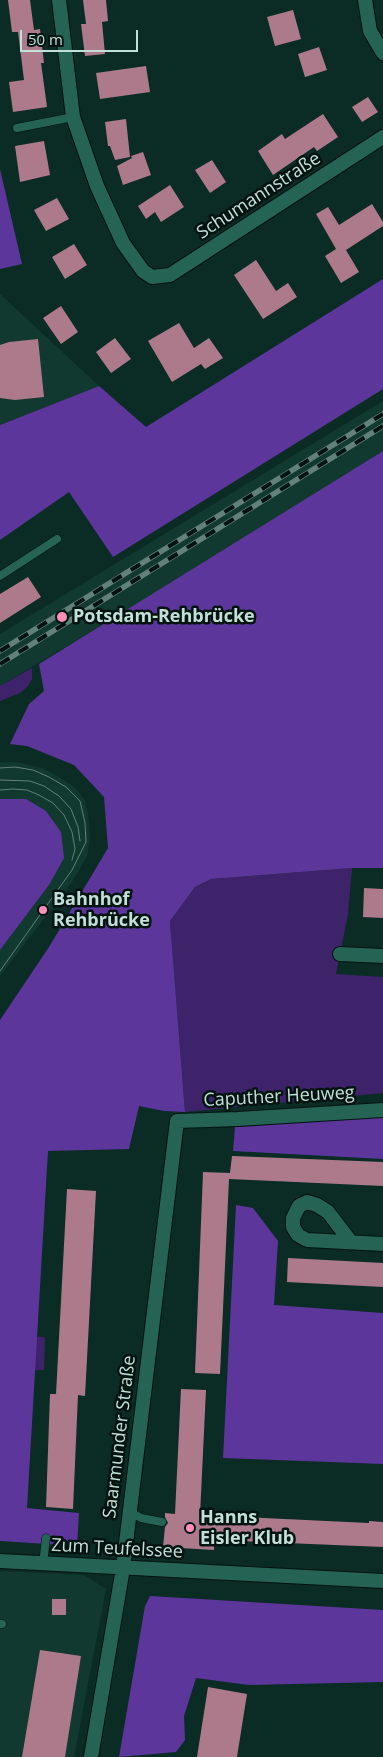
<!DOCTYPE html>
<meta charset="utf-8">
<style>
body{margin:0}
#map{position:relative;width:383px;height:1757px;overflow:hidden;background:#0b2c25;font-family:"Open Sans",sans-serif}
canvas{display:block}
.scale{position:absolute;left:20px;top:30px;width:118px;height:22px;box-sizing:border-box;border:2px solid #c2e0d8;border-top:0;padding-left:6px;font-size:15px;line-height:18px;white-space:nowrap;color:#c2e0d8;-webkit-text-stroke:4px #00130e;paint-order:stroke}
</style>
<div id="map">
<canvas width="383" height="1757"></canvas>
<div class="scale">50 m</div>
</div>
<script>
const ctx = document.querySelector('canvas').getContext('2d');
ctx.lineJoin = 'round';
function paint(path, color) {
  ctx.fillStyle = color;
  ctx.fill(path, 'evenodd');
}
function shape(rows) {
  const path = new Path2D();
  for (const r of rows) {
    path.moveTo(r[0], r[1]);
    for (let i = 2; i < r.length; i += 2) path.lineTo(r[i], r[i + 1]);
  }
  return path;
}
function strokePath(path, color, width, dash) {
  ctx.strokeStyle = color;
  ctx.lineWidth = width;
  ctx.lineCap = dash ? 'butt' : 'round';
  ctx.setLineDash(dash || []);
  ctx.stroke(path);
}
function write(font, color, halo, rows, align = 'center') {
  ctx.font = font + ' "Open Sans",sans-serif';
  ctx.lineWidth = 5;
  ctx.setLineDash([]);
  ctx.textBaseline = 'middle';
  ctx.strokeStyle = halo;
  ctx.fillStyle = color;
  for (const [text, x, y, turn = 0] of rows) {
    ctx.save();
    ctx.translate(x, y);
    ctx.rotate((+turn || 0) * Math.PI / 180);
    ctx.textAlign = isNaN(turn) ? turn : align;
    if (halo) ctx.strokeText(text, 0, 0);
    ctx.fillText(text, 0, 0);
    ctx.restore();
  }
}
paint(shape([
 [0,294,99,386,0,425],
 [383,401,383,451,125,611,0,686,0,634],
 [0,762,16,762,42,768,59,777,75,788,84,799,88,814,90,838,87,856,72,882,0,976,0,950,49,885,26,799,0,799],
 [0,1571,84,1575,106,1589,74,1757,0,1757]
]), '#123930');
paint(shape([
 [32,668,32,679,28,686,20,693,0,701,0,686],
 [352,868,348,914,336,974,383,977,383,1093,185,1112,170,921,195,887,211,879],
 [25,1336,45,1337,44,1370,23,1370]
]), '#3e236b');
paint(shape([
 [0,169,22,264,0,269],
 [383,279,383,389,113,557,69,492,0,540,0,425,99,386,146,427],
 [383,451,383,868,352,868,211,879,195,887,170,921,185,1112,164,1111,139,1106,129,1149,48,1151,27,1508,79,1513,77,1546,0,1541,0,1020,49,947,108,848,104,797,74,765,27,746,10,744,29,704,44,691,39,664],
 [0,799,26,799,46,811,61,832,64,858,49,885,0,950],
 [383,1115,383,1159,233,1151,235,1127,368,1118],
 [236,1205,253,1208,278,1241,274,1305,383,1313,383,1464,223,1458],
 [150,1596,383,1610,383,1682,249,1685,196,1678,184,1716,185,1740,176,1752,119,1757,145,1606]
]), '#5c369a');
paint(shape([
 [8,0,30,0,34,30,40,29,44,63,41,63,47,107,13,112,9,82,24,80,18,32,12,32],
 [83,0,106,0,108,21,102,22,105,54,85,56,81,24,86,24],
 [293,10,301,39,275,46,267,17],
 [319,47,327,70,305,77,298,54],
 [146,66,150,92,100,99,96,73],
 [368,97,378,112,362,122,352,107],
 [323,114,338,137,317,151,314,147,273,175,258,151,282,134,285,139],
 [126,119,130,157,115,160,110,146,108,146,105,122],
 [44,141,50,175,20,182,15,146],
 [143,152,151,175,123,185,117,166,132,158,131,156],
 [212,160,226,182,210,193,195,170],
 [170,185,184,207,161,222,155,212,146,219,138,206],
 [57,198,69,219,46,231,34,210],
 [372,204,383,222,383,226,346,250,359,272,341,283,325,256,336,249,316,214,328,207,339,225],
 [74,244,87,265,65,279,52,257],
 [256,260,276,291,288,283,297,297,263,319,234,275],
 [61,306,78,332,61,344,43,318],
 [179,323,194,348,209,338,223,358,205,369,201,364,172,382,148,341],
 [115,338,131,359,111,373,96,352],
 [38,339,44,397,15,400,0,398,0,345,9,342],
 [28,577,41,597,0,623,0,594],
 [364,888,383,889,383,918,363,917],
 [232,1156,383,1162,383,1186,229,1179,220,1374,195,1373,203,1172,230,1173],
 [67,1189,96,1191,85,1396,78,1395,73,1509,46,1507,50,1394,56,1394],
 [288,1258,383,1263,383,1287,287,1282],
 [181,1389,206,1390,200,1515,369,1523,369,1521,383,1522,383,1547,214,1540,214,1550,163,1547,165,1527,168,1523,165,1517,165,1513,175,1514],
 [52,1599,66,1599,66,1615,52,1615],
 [40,1650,81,1656,65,1757,22,1757],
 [208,1687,247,1694,237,1757,197,1757]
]), '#ad7a8c');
const service = shape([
 [17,128,73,117],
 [0,576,57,539],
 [130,1512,141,1518,162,1522],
 [43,1564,46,1538],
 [0,1624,2,1624]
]);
const minor = shape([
 [59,0,73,117,97,186,123,243,143,271,152,277,170,275,383,137],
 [365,0,370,31,383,53],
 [340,954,383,956],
 [351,1242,328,1212,317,1205,307,1202,299,1206,293,1218,293,1227,298,1235,307,1240,383,1244],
 [0,1561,383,1581],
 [91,1757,123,1568,177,1121,238,1119,383,1110]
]);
strokePath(service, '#02120e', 9);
strokePath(minor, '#02120e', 16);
strokePath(service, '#256355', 8);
strokePath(minor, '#256355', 14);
strokePath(shape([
 [0,768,15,767,33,770,49,777,66,787,80,801,85,823,86,842,72,870,0,971],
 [0,780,30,781,44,786,59,796,71,809,78,827,80,841],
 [0,790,13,789,27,790,39,795,53,803,64,815,72,832,75,849,72,860]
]), '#618179', 1);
const rail = shape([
 [0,651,383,414],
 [0,664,383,426]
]);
strokePath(rail, '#618179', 5.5);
strokePath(rail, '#00130e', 4, [11]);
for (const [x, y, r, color] of [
 [62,617,6,"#ff8eb9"],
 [43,910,5,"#ff8eb9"],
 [190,1528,5,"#ff8eb9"]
]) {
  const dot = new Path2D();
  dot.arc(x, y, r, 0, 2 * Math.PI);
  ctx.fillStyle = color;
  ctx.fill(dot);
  strokePath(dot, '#00130e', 2);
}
write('18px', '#c2e0d8', '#00130e', [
 ["Schumannstraße",259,196,-33],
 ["Caputher Heuweg",279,1097,-3],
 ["Saarmunder Straße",120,1437,-83],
 ["Zum Teufelssee",117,1549,3]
]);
write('bold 18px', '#c2e0d8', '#00130e', [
 ["Potsdam-Rehbrücke",73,617],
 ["Bahnhof",53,900],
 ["Rehbrücke",53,921],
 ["Hanns",200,1518],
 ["Eisler Klub",200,1539]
], 'left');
</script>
